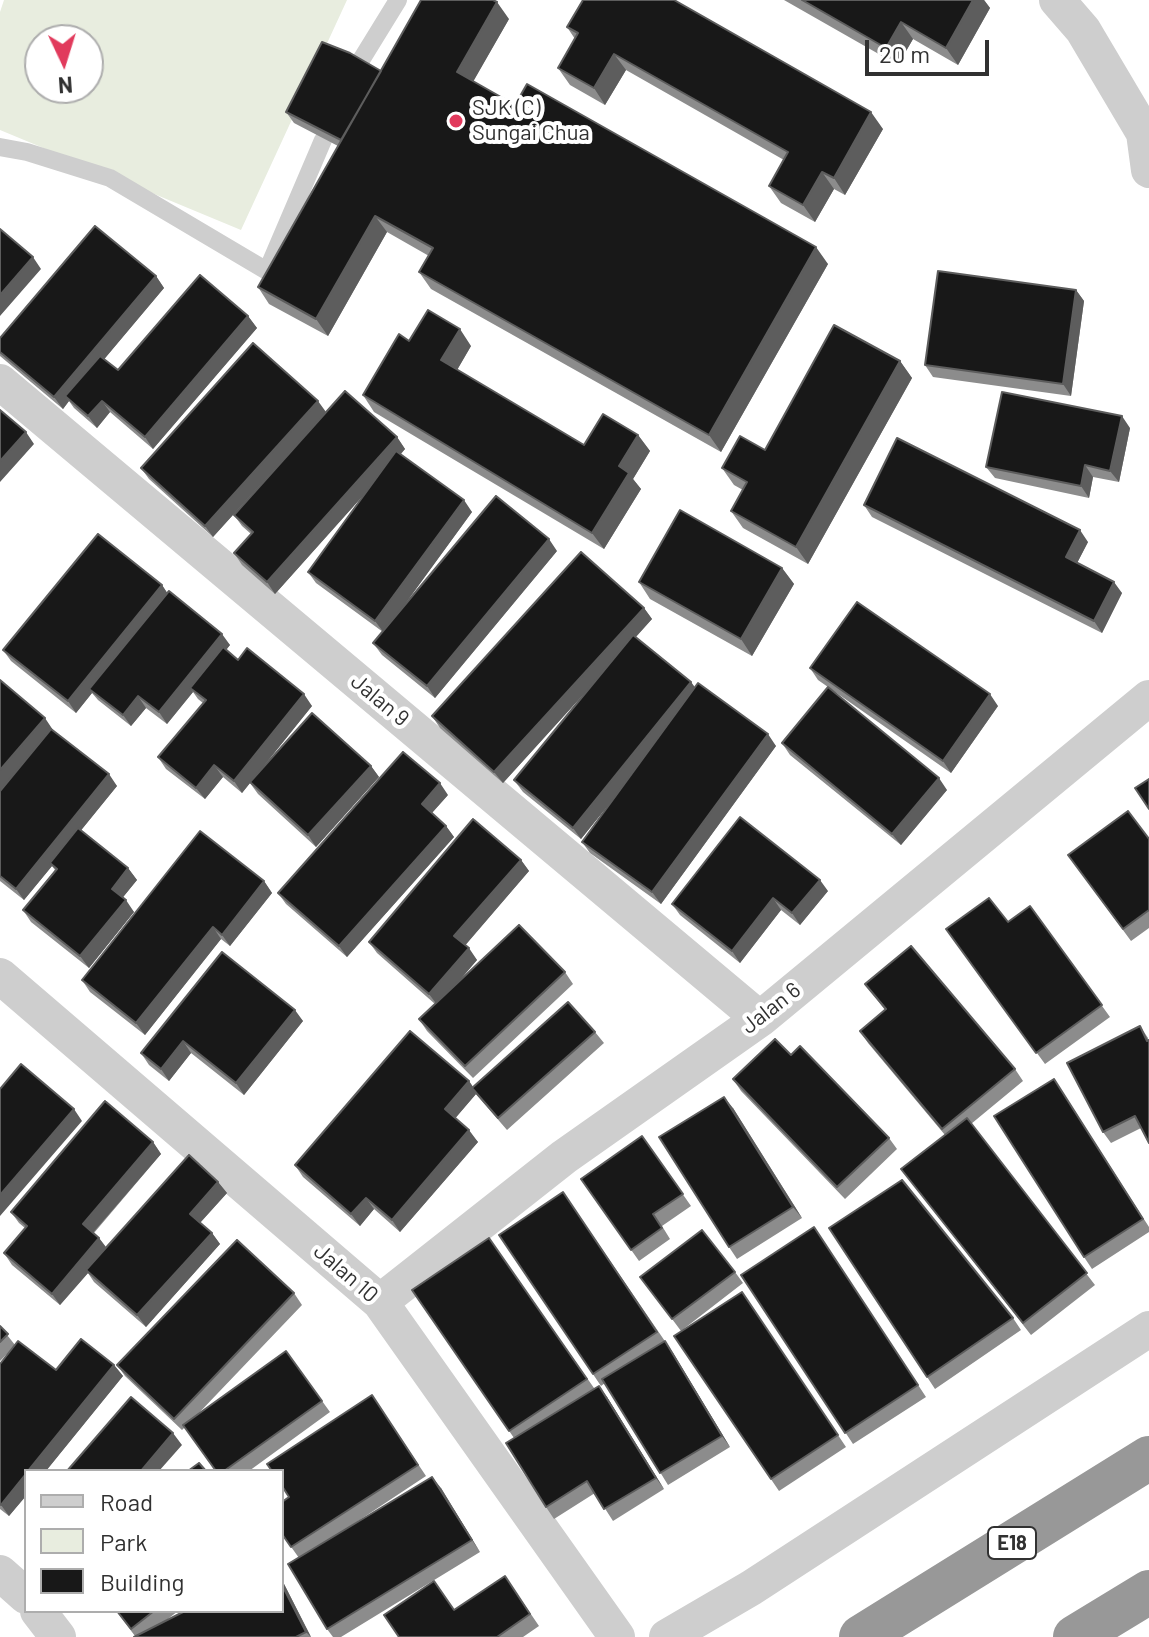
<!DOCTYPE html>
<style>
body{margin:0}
#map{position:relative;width:1149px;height:1637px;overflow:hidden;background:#fff;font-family:Barlow,sans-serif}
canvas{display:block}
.legend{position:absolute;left:24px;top:1469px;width:260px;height:144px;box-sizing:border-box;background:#fff;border:2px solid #adadad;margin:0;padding:10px 14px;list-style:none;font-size:24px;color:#313131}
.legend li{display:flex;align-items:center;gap:16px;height:40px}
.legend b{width:40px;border:2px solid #adadad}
.north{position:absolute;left:24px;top:24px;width:80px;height:80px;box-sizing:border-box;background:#fff;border:2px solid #adadad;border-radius:50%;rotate:176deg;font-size:22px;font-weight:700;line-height:32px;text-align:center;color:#313131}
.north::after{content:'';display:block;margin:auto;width:28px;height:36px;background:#e13a5c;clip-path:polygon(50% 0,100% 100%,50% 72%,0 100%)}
.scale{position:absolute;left:865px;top:40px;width:124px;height:36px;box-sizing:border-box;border:4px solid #313131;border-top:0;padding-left:10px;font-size:24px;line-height:28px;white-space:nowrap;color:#313131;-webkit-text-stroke:6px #fff;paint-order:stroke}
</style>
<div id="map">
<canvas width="1149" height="1637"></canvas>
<ul class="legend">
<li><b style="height:10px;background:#cecece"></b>Road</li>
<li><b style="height:22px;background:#e8eddf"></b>Park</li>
<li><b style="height:22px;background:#181818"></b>Building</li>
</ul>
<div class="north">N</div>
<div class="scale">20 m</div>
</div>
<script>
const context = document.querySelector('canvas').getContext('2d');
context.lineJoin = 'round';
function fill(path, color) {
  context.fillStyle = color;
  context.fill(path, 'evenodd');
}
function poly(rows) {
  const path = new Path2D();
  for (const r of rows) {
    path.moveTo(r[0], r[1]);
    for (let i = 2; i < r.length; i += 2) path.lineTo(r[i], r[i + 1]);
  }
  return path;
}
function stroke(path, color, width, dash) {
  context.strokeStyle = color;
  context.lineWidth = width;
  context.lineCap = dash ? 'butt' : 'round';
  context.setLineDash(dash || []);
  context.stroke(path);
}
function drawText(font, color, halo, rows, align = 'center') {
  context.font = font + ' Barlow,sans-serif';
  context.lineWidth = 8;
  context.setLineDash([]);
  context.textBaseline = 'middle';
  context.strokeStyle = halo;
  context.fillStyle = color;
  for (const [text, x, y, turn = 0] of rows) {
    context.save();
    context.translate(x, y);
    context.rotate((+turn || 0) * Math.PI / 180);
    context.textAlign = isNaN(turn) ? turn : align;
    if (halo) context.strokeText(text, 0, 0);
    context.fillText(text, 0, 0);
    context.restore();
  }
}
fill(poly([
 [4,0,347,0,241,230,0,130,0,12],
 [40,40,88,40,88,88,40,88]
]), '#e8eddf');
stroke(poly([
 [358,65,398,0],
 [0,147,27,152,110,178,267,271,323,140]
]), '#cecece', 18);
stroke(poly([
 [1057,0,1083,30,1144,133,1149,170],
 [0,382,760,1019],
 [0,976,380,1302,617,1637],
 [380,1302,564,1157,760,1019,1149,698],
 [0,1573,26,1596],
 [38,1611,58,1637],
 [667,1637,751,1588,1149,1329]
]), '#cecece', 36);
stroke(poly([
 [861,1637,1149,1458],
 [1075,1637,1149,1592]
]), '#989898', 44);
fill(poly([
 [784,0,984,0,990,8,958,65,913,39,898,65],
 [509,19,473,81,515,105,828,264,721,452,431,289,419,272,429,256,387,232,328,336,269,304,258,287,338,146,294,123,286,112,381,71],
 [567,27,883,129,845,195,834,189,815,222,781,203,769,186,784,160,626,70,605,105,570,85,558,68,575,39],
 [156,276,164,288,104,359,118,370,248,316,257,328,153,449,110,412,97,428,74,408,69,401,63,409,0,356,0,338],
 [1076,290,1084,301,1071,396,933,377,925,365],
 [409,341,471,346,457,370,584,445,638,435,650,451,633,479,641,489,604,549,374,412,363,395],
 [900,361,912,378,808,564,743,528,731,511,743,490,734,485,722,468,765,450],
 [326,412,397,437,405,449,401,454,472,512,394,619,557,551,435,698,382,655,373,643,383,632,316,583,308,572,364,494,275,594,242,565,234,553,251,534,242,526,234,515,302,439,213,537,149,479,141,468],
 [1130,428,1119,482,1093,477,1089,498,995,478,986,467],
 [864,505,1088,542,1077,563,1122,593,1102,633,872,517],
 [782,568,794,584,752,656,650,599,639,582],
 [162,585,167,593,230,645,226,650,238,660,312,706,263,767,371,766,379,777,316,847,258,794,250,783,242,793,223,777,205,799,166,769,158,757,203,703,198,699,193,692,167,724,146,708,131,726,98,700,92,693,76,713,11,661,3,650],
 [644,608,652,619,636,637,691,682,695,688,776,746,661,904,590,853,582,842,609,804,581,839,523,792,514,780,590,687,503,783,440,728,432,716],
 [810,668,998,706,951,773,818,680],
 [53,730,117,786,81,830,128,868,137,880,122,898,134,912,89,968,31,922,23,910,55,870,52,866,24,900,0,881,0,791],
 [782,743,947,790,901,845,790,755],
 [448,795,432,813,446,826,454,837,347,957,286,904,278,893],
 [1149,839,1149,928,1131,941,1068,855],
 [521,860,529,871,465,945,477,960,456,984,565,972,573,984,473,1078,427,1031,419,1019,435,1004,377,953,369,942],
 [264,881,272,893,230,946,221,939,145,1035,90,992,82,980],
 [828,891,800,925,781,910,740,963,680,915,672,904],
 [1030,906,1110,1017,1045,1064,946,929,1008,922],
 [222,952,303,1021,244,1095,191,1053,169,1081,149,1065,141,1053],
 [865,984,1015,1069,1023,1081,971,1124,1095,1285,1031,1335,901,1169,945,1135,868,1043,860,1031,885,1010],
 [1140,1026,1148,1038,1141,1128,1111,1143,1103,1132],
 [595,1032,604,1043,507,1130,476,1094,455,1118,478,1142,400,1232,374,1209,360,1226,303,1177,295,1165,469,1081,473,1087],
 [791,1055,889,1138,897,1149,845,1199,741,1091,733,1079],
 [1062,1091,1149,1227,1149,1232,1092,1269,1084,1257],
 [733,1108,802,1218,737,1259,729,1247],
 [642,1136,691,1206,662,1226,670,1239,639,1261,581,1179],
 [153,1142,161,1154,94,1233,99,1238,106,1247,218,1182,227,1193,200,1223,212,1233,220,1244,146,1327,94,1282,88,1273,60,1305,12,1265,4,1253,25,1228,19,1223,11,1212],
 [563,1192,673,1353,730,1447,668,1485,605,1383,601,1386,499,1235],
 [814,1227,926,1397,853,1444,741,1275],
 [829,1228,1013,1318,1021,1330,935,1389],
 [489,1238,594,1388,607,1397,664,1489,613,1521,595,1493,554,1519,546,1507,514,1438,412,1290],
 [735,1272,743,1283,681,1331,649,1288],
 [742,1292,846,1447,779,1491,674,1336],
 [294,1293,302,1305,196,1416,286,1351,330,1412,249,1471,216,1471,185,1427,182,1430,125,1376,117,1365],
 [0,1326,15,1345,56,1370,114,1365,123,1376,9,1516,0,1509,0,1364,8,1353,0,1361],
 [372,1395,426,1476,340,1533,441,1488,480,1552,341,1637,333,1637,327,1629,299,1558,282,1534,289,1497],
 [505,1576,539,1626,523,1637,399,1637,454,1610],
 [282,1580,311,1637,134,1637,135,1636,116,1611,178,1611,164,1622]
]), '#8c8c8c');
fill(poly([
 [973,0,984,0,990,8,958,65,946,48],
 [497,2,509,19,469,89,457,72],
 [901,22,913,39,898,65,886,48],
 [614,54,626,70,605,105,594,88],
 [871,112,883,129,845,195,834,178],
 [822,172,834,189,815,222,803,205],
 [375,216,387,232,328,336,316,319],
 [816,247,828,264,721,452,709,435],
 [33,257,41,269,0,316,0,295],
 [156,276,164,288,70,400,65,396,69,401,63,409,54,397],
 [1076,290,1084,301,1071,396,1063,384],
 [248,316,257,328,153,449,145,437],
 [460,329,471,346,453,377,441,360],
 [900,361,912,378,808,564,796,547],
 [102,401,110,412,97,428,88,416],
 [318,401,326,412,213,537,205,526],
 [1122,416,1130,428,1119,482,1110,471],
 [26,432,34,444,0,482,0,461],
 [638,435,650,451,633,479,641,489,604,549,592,533,619,466],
 [397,437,405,449,275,594,267,582],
 [1085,465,1093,477,1089,498,1081,486],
 [464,500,472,512,384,633,375,621],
 [1080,530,1088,542,1074,569,1066,557],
 [549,539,557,551,435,698,427,686],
 [782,568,794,584,752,656,741,639],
 [1114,582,1122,593,1102,633,1094,621],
 [162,585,170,597,89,689,92,693,76,713,68,701],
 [644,608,652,619,503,783,494,772],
 [222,634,230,645,194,690,190,688,193,692,167,724,159,712],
 [691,682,699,693,581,839,573,828],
 [304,694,312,706,242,793,234,781],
 [990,694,998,706,951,773,943,761],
 [138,696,146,708,131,726,123,715],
 [45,718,53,730,0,791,0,770],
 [768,734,776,746,661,904,652,892],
 [214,765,223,777,205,799,196,788],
 [371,766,379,777,316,847,308,835],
 [109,774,117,786,53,865,50,863,52,866,24,900,16,889],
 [939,778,947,790,901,845,892,834],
 [440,783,448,795,430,815,422,804],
 [446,826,454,837,347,957,339,946],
 [521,860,529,871,463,948,454,936],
 [128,868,137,880,120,901,112,889],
 [820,880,828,891,800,925,792,913],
 [264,881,272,893,230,946,222,935],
 [773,898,781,910,740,963,732,951],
 [126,900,134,912,89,968,80,956],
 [213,927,221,939,145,1035,136,1023],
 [469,948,477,960,438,1006,429,994],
 [295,1010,303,1021,244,1095,236,1083],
 [183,1041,191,1053,169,1081,161,1069],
 [469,1081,477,1093,472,1088,476,1094,453,1121,445,1109],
 [724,1097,733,1108,802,1218,793,1207],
 [74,1109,82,1121,0,1216,0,1195],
 [469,1130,478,1142,400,1232,392,1220],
 [153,1142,161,1154,91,1235,83,1224],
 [218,1182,227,1193,198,1225,190,1214],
 [366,1198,374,1209,360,1226,351,1214],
 [212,1233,220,1244,146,1327,137,1315],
 [99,1238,108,1250,86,1270,88,1273,60,1305,52,1294],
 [665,1341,673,1353,730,1447,722,1436],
 [114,1365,123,1376,46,1471,28,1471],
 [599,1386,607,1397,664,1489,656,1478],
 [173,1433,182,1445,159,1471,141,1471],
 [26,1474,26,1496,9,1516,1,1505],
 [432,1477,441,1488,480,1552,472,1540],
 [282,1580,311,1637,306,1632,282,1585]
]), '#5d5d5d');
const building = poly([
 [421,0,493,0,497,2,457,72,515,105,527,84,816,247,709,435,419,272,433,248,375,216,316,319,258,287,421,0],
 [583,0,674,0,871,112,834,178,822,172,803,205,769,186,788,152,614,54,594,88,558,68,578,33,567,27,583,0],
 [802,0,973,0,946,48,901,22,886,48,802,0],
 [322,42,350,53,381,71,341,140,286,112,322,42],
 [95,226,156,276,54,397,0,352,0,338,95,226],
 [0,229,33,257,0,295,0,229],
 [938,271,1076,290,1063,384,925,365,938,271],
 [200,275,248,316,145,437,102,401,88,416,65,396,100,356,118,370,200,275],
 [428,310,460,329,441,360,584,445,603,414,638,435,619,466,629,473,592,533,363,395,399,334,409,341,428,310],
 [834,325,900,361,796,547,731,511,747,482,722,468,740,436,765,450,834,325],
 [253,343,318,401,205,526,141,468,253,343],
 [345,391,397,437,267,582,234,553,253,532,234,515,345,391],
 [1002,392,1122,416,1110,471,1085,465,1081,486,986,467,1002,392],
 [0,410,26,432,0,461,0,410],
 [897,438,1080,530,1066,557,1114,582,1094,621,864,505,897,438],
 [396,451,464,500,375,621,308,572,396,451],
 [496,496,549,539,427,686,373,643,496,496],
 [680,510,782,568,741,639,639,582,680,510],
 [98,534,162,585,68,701,3,650,98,534],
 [581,552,644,608,494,772,432,716,581,552],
 [169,591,222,634,159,712,138,696,123,715,89,689,169,591],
 [857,602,990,694,943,761,810,668,857,602],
 [633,635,691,682,573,828,514,780,633,635],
 [223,647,238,660,247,648,304,694,234,781,214,765,196,788,158,757,206,700,190,688,223,647],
 [0,680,45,718,0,770,0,680],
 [698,683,768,734,652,892,582,842,698,683],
 [828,687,939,778,892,834,782,743,828,687],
 [312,713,371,766,308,835,250,782,312,713],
 [51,729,109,774,16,889,0,876,0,791,51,729],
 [403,752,440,783,422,804,446,826,339,946,278,893,403,752],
 [1149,779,1149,809,1135,788,1149,779],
 [1128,811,1149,839,1149,910,1123,929,1068,855,1128,811],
 [740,817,820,880,792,913,773,898,732,951,672,904,740,817],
 [473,819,521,860,454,936,469,948,429,994,369,942,473,819],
 [78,828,128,868,112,889,126,900,80,956,23,910,57,869,50,863,78,828],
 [200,831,264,881,222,935,213,927,136,1023,82,980,200,831],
 [989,898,1008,922,1030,906,1102,1005,1036,1053,946,929,989,898],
 [519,925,565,972,465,1066,419,1019,519,925],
 [911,946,1015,1069,942,1129,860,1031,886,1009,865,984,911,946],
 [222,952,295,1010,236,1083,183,1041,161,1069,141,1053,222,952],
 [568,1002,595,1032,498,1118,472,1088,568,1002],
 [1140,1026,1147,1041,1149,1040,1149,1143,1135,1116,1103,1132,1067,1063,1140,1026],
 [410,1031,469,1081,445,1109,469,1130,392,1220,366,1198,351,1214,295,1165,410,1031],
 [775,1039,791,1055,800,1046,889,1138,837,1187,733,1079,775,1039],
 [21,1064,74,1109,0,1195,0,1089,21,1064],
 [1054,1079,1143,1219,1084,1257,994,1116,1054,1079],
 [724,1097,793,1207,729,1247,659,1137,724,1097],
 [105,1101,153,1142,83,1224,99,1238,52,1294,4,1253,27,1226,11,1212,105,1101],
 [967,1118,1087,1273,1023,1323,901,1169,967,1118],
 [642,1136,683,1194,653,1214,662,1228,631,1250,581,1179,642,1136],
 [189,1155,218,1182,190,1214,212,1233,137,1315,86,1270,189,1155],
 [902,1180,1013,1318,927,1377,829,1228,902,1180],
 [563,1192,657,1332,593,1374,499,1235,563,1192],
 [814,1227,918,1385,845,1433,741,1275,814,1227],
 [702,1230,735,1272,672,1319,640,1277,702,1230],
 [489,1238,587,1379,509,1431,412,1290,489,1238],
 [237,1240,294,1293,174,1419,117,1365,237,1240],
 [742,1292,838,1435,771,1479,674,1336,742,1292],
 [0,1326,8,1334,0,1342,0,1326],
 [81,1339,114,1365,28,1471,26,1471,26,1474,1,1505,0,1504,0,1364,18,1341,56,1370,81,1339],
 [665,1341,722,1436,660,1473,602,1379,665,1341],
 [286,1351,322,1401,224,1471,216,1471,183,1425,286,1351],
 [599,1386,656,1478,604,1509,587,1481,546,1507,506,1443,599,1386],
 [372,1395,418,1465,291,1547,282,1534,282,1502,289,1497,282,1486,282,1471,272,1471,267,1464,372,1395],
 [131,1397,173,1433,141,1471,67,1471,131,1397],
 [199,1463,206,1471,188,1471,199,1463],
 [432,1477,472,1540,327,1629,288,1564,432,1477],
 [505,1576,530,1614,497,1637,399,1637,384,1615,434,1581,454,1610,505,1576],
 [282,1585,306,1632,296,1637,134,1637,185,1611,282,1611,282,1585],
 [117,1611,154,1611,131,1629,117,1611]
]);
fill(building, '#181818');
stroke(building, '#5d5d5d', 2);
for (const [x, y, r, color] of [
 [456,121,8,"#e13a5c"]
]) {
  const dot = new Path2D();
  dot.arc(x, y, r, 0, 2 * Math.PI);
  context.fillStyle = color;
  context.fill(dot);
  stroke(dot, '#fff', 3);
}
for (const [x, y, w] of [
 [1012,1543,48]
]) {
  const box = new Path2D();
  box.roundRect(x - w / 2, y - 16, w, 32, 6);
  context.fillStyle = '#fff';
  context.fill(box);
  stroke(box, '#313131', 2);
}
drawText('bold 20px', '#313131', null, [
 ["E18",1012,1543]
]);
drawText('22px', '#313131', '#fff', [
 ["SJK (C)",472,108],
 ["Sungai Chua",472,133]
], 'left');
drawText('22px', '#313131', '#fff', [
 ["Jalan 9",380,700,40],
 ["Jalan 6",771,1008,-38],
 ["Jalan 10",346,1273,41]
]);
</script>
